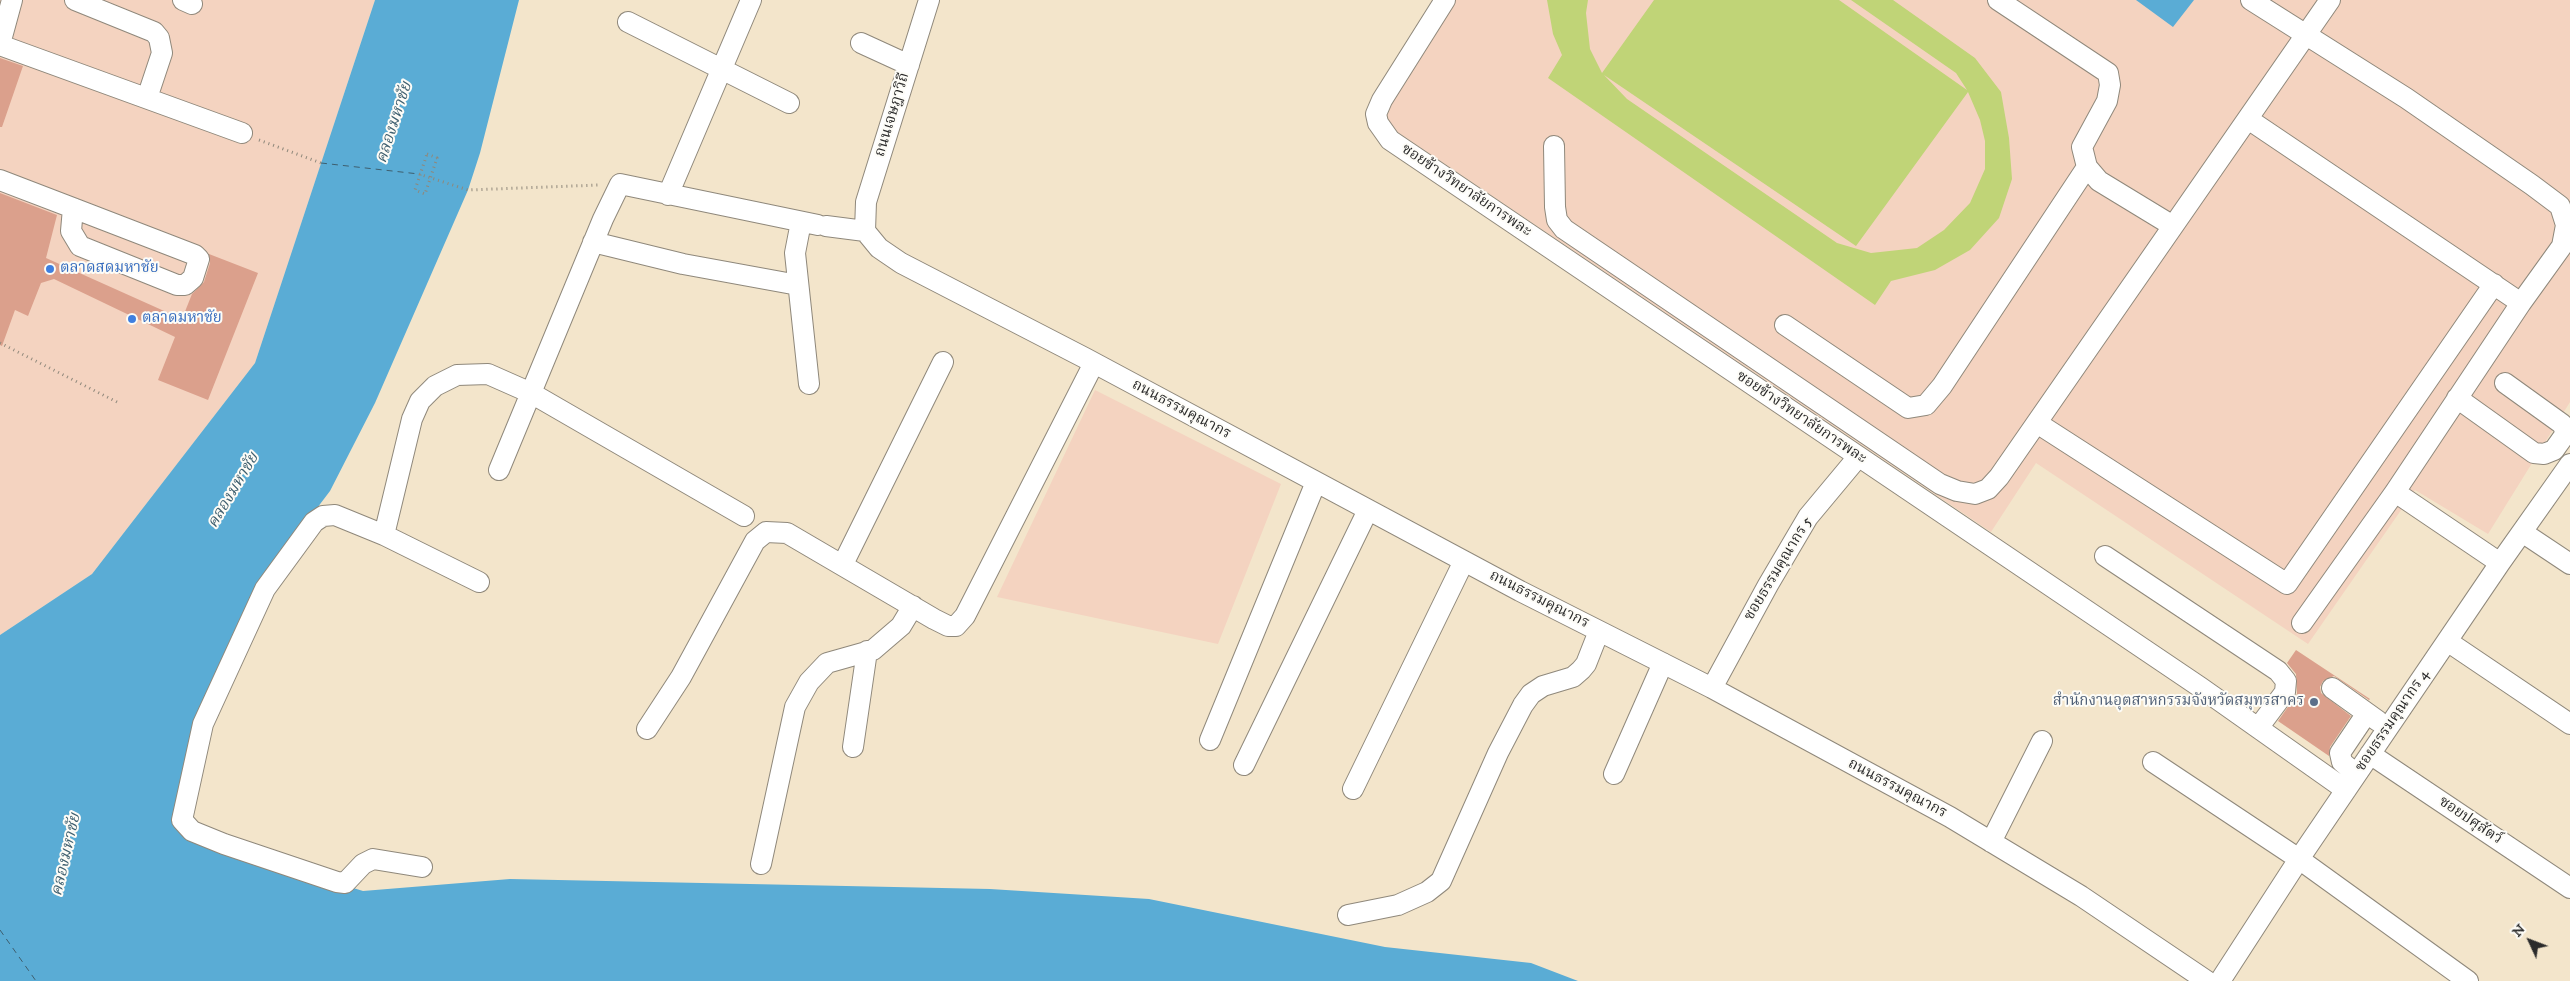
<!DOCTYPE html>
<meta charset="utf-8">
<style>
body{margin:0}
#map{position:relative;width:2570px;height:981px;overflow:hidden;background:#f3e5cb;font-family:"IM FELL DW Pica",serif}
canvas{display:block}
.north{position:absolute;left:2505px;top:916px;width:50px;height:50px;-webkit-text-stroke:4px #fdfcf7;paint-order:stroke;rotate:313deg;font-size:14px;font-weight:700;line-height:20px;text-align:center;color:#2b2b2b}
.north::after{content:'';display:block;margin:auto;width:18px;height:22px;background:#2b2b2b;clip-path:polygon(50% 0,100% 100%,50% 72%,0 100%)}
</style>
<div id="map">
<canvas width="2570" height="981"></canvas>
<div class="north">N</div>
</div>
<script>
const context = document.querySelector('canvas').getContext('2d');
context.lineJoin = 'round';
function fill(path, color) {
  context.fillStyle = color;
  context.fill(path, 'evenodd');
}
function poly(rows) {
  const path = new Path2D();
  for (const r of rows) {
    path.moveTo(r[0], r[1]);
    for (let i = 2; i < r.length; i += 2) path.lineTo(r[i], r[i + 1]);
  }
  return path;
}
function stroke(path, color, width, dash) {
  context.strokeStyle = color;
  context.lineWidth = width;
  context.lineCap = dash ? 'butt' : 'round';
  context.setLineDash(dash || []);
  context.stroke(path);
}
function drawText(font, color, halo, rows, align = 'center') {
  context.font = font + ' "IM FELL DW Pica","Noto Serif Thai",serif';
  context.lineWidth = 4;
  context.setLineDash([]);
  context.textBaseline = 'middle';
  context.strokeStyle = halo;
  context.fillStyle = color;
  for (const [text, x, y, turn = 0] of rows) {
    context.save();
    context.translate(x, y);
    context.rotate((+turn || 0) * Math.PI / 180);
    context.textAlign = isNaN(turn) ? turn : align;
    if (halo) context.strokeText(text, 0, 0);
    context.fillText(text, 0, 0);
    context.restore();
  }
}
fill(poly([
 [0,0,375,0,255,363,92,574,0,635],
 [1453,0,2570,0,2570,402,2488,534,2415,490,2308,644,2036,463,1991,532,1390,127,1385,115],
 [1095,390,1281,484,1218,644,997,597]
]), '#f4d3c0');
fill(poly([
 [1547,0,1588,0,1586,13,1590,49,1602,73,1654,0,1839,0,1967,90,1956,73,1851,0,1893,0,1975,58,2001,92,2009,138,2012,179,1999,218,1970,250,1935,270,1891,281,1875,305,1548,78,1562,55,1553,34],
 [1604,75,1856,246,1968,92,1980,120,1985,141,1985,169,1970,203,1944,230,1917,248,1871,253,1837,243,1627,99]
]), '#c0d477');
fill(poly([
 [375,0,519,0,480,153,468,190,375,403,330,491,264,578,176,828,246,855,363,891,510,879,990,889,1149,899,1385,947,1531,963,1578,981,0,981,0,635,92,574,255,363],
 [2136,0,2194,0,2173,27]
]), '#5aacd5');
stroke(poly([
 [321,163,419,174],
 [0,930,36,981]
]), '#3e5f6f', 1, [6, 5]);
fill(poly([
 [0,58,23,66,2,127,0,127],
 [0,193,57,215,46,258,182,319,192,294,204,282,210,263,209,254,258,273,208,400,158,380,175,337,54,279,41,283,28,316,15,310,2,346,0,345],
 [2296,650,2370,699,2369,700,2334,676,2323,681,2320,687,2321,693,2351,716,2330,747,2329,756,2278,721,2297,694,2296,674,2287,663]
]), '#dba08c');
const minor = poly([
 [75,0,154,32,159,38,162,53,147,98],
 [183,0,192,4],
 [1445,0,1382,100,1376,114,1378,123,1390,140,2200,687,2346,790],
 [1998,0,2108,73,2110,85,2107,101,2082,147,2087,167,2099,181,2173,226],
 [2251,0,2406,98,2532,185,2560,206,2566,225,2562,246,2521,303,2395,492,2302,623],
 [628,22,789,103],
 [861,43,909,65],
 [0,44,12,0],
 [0,45,242,133],
 [2248,119,2521,303],
 [1554,146,1555,207,1557,220,1564,229,1940,484,1957,491,1975,494,1988,489,1999,477,2330,0],
 [0,180,73,208,195,255,199,259,193,278,185,285,177,285,80,246,71,231,73,208],
 [668,195,751,0],
 [801,222,795,253,809,384],
 [826,226,865,231],
 [865,231,879,248,901,263,1085,358,1520,591,1712,688,1950,817,2081,896,2207,981],
 [865,231,866,202,929,0],
 [593,242,683,264,798,285],
 [1785,325,1908,408,1926,405,1942,386,2087,167],
 [2457,398,2534,453,2544,454,2554,450,2564,436,2565,430,2562,424,2505,383],
 [2037,423,2287,584,2494,284],
 [499,470,603,219,620,184,818,225],
 [2395,492,2500,563],
 [2522,532,2570,564],
 [384,535,335,515,323,516,314,522,265,589,203,724,182,820,192,831,224,844,337,882,345,883,363,864,373,859,422,867],
 [2105,556,2278,671,2286,681,2285,692,2258,728],
 [843,564,943,362],
 [479,582,384,535,412,419,420,401,435,386,457,375,488,374,531,393,744,516],
 [2447,641,2570,724],
 [1712,688,1768,585,1808,517,1858,457],
 [2332,688,2378,721],
 [647,729,681,677,755,541,766,532,787,533,934,619,948,626,956,626,965,616,1094,363],
 [1210,740,1316,482],
 [853,747,867,651],
 [2370,754,2570,888],
 [2153,762,2299,859,2468,981],
 [1244,765,1368,510],
 [1614,774,1663,663],
 [2356,774,2342,762,2340,753,2367,713],
 [1353,789,1464,561],
 [1991,842,2042,741],
 [761,864,795,707,809,682,827,663,873,650,901,626,913,606],
 [1348,915,1398,905,1427,892,1441,881,1498,753,1523,705,1531,694,1543,686,1573,677,1581,670,1586,664,1599,631],
 [2220,981,2299,859,2500,563,2570,464]
]);
stroke(minor, '#8f887b', 22);
stroke(poly([
 [259,140,321,163],
 [427,154,437,158,425,194,415,190,427,154],
 [419,174,468,190,599,185],
 [0,343,119,403]
]), '#8f887b', 3, [1, 4]);
stroke(minor, '#fff', 20);
for (const [x, y, r, color] of [
 [50,269,5,"#3f7fe0"],
 [132,319,5,"#3f7fe0"],
 [2314,702,5,"#5c6f8a"]
]) {
  const dot = new Path2D();
  dot.arc(x, y, r, 0, 2 * Math.PI);
  context.fillStyle = color;
  context.fill(dot);
  stroke(dot, '#fdfcf7', 2);
}
drawText('15px', '#2b2b2b', '#fdfcf7', [
 ["ถนนเจษฎาวิถี",893,115,-73],
 ["ซอยข้างวิทยาลัยการพละ",1466,191,34],
 ["ถนนธรรมคุณากร",1181,410,28],
 ["ซอยข้างวิทยาลัยการพละ",1801,418,34],
 ["ซอยธรรมคุณากร 5",1779,569,-59],
 ["ถนนธรรมคุณากร",1539,600,27],
 ["ซอยธรรมคุณากร 4",2393,721,-56],
 ["ถนนธรรมคุณากร",1897,789,28],
 ["ซอยปศุสัตว์",2470,821,34]
]);
drawText('15px', '#366cbe', '#fdfcf7', [
 ["ตลาดสดมหาชัย",60,269],
 ["ตลาดมหาชัย",142,319]
], 'left');
drawText('15px', '#4e5e75', '#fdfcf7', [
 ["สำนักงานอุตสาหกรรมจังหวัดสมุทรสาคร",2304,702]
], 'right');
drawText('italic 16px', '#3e5f6f', '#fdfcf7', [
 ["คลองมหาชัย",395,123,-72],
 ["คลองมหาชัย",234,491,-59],
 ["คลองมหาชัย",67,855,-77]
]);
</script>
